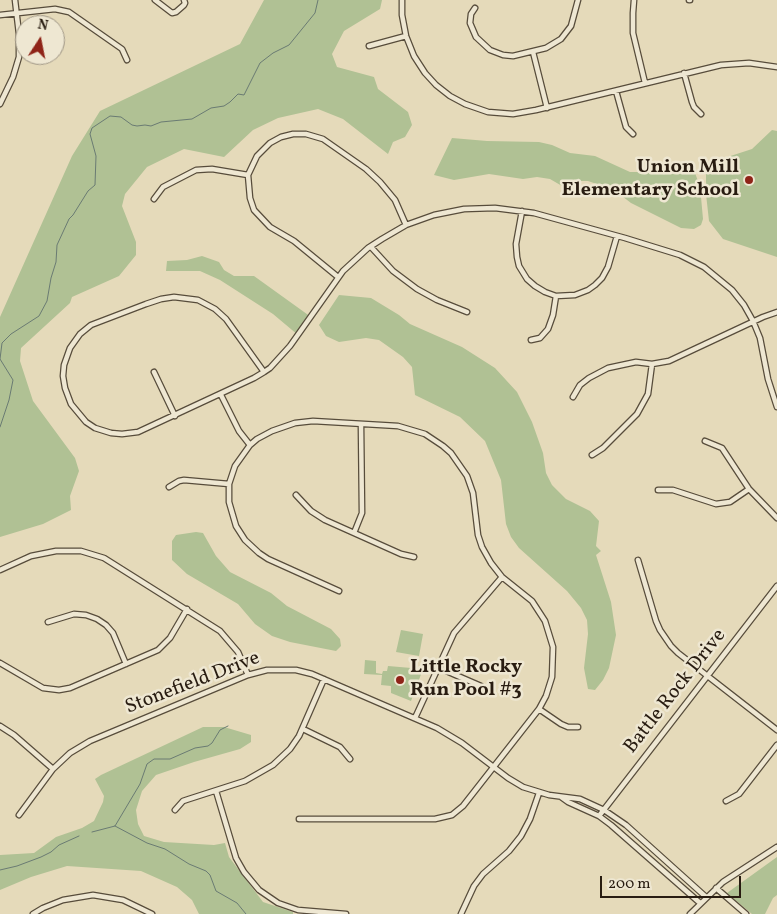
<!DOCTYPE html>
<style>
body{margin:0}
#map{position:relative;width:777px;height:914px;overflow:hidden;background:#e5daba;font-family:Vollkorn,serif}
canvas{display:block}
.north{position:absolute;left:15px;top:15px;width:50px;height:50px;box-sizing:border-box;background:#eee7d2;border:1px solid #9f9685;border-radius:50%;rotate:11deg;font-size:14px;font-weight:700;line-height:20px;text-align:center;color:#281c11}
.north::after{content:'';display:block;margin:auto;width:18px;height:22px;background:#8f2418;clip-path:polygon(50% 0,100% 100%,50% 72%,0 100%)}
.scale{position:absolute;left:600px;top:876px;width:141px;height:22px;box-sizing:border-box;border:2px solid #281c11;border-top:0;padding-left:6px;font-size:15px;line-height:18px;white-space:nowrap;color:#281c11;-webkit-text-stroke:4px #eee7d2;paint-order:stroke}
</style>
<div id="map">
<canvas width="777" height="914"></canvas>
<div class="north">N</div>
<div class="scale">200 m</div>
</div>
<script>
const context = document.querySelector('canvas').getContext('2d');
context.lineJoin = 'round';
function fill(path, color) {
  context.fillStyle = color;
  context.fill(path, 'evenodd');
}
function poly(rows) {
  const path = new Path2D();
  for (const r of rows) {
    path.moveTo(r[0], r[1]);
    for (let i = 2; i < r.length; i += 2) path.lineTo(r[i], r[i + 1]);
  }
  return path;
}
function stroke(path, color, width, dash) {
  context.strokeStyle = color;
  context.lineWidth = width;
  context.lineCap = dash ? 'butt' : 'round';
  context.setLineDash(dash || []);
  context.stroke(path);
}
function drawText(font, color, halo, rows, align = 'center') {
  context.font = font + ' Vollkorn,serif';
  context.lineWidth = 5;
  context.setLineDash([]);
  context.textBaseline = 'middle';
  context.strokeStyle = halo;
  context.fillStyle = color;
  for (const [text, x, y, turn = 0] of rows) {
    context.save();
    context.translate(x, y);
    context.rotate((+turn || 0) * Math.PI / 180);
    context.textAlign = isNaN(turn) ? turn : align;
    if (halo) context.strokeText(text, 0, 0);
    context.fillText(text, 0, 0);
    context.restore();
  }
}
fill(poly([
 [264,0,382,0,380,9,344,31,332,54,337,67,374,77,378,89,408,112,412,125,405,137,393,142,388,154,343,119,318,109,278,118,253,130,224,157,184,149,147,167,125,194,122,206,136,242,136,255,119,276,72,297,70,303,21,348,20,361,33,401,75,458,79,471,70,496,71,510,43,524,0,537,0,317,72,156,100,111,240,44],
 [772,130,777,131,777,257,723,239,709,221,706,194,706,164,752,149],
 [452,138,487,141,539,142,552,145,570,153,595,156,630,172,649,172,668,165,688,164,693,168,700,186,703,219,701,225,694,229,681,228,631,203,614,190,588,181,574,181,569,185,562,186,550,179,537,177,523,179,489,174,454,180,434,175],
 [202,256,219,262,224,270,234,276,254,276,311,317,298,335,273,314,220,280,200,271,166,271,167,261,187,260],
 [339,295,371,298,399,315,410,324,462,347,495,368,517,392,532,422,543,453,546,473,552,485,566,499,590,511,599,521,596,546,601,551,596,555,611,602,616,635,609,668,603,680,595,690,588,689,584,668,588,634,587,620,581,608,567,591,519,548,511,537,506,524,501,480,485,441,460,417,415,395,412,367,403,357,379,340,366,338,339,342,326,336,319,325],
 [196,532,203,533,216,556,230,572,271,593,287,606,331,629,340,639,341,646,336,651,290,642,272,636,255,624,238,604,187,574,172,560,172,541,176,535],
 [401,630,423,634,419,656,396,652],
 [365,660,376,661,376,673,382,674,383,671,387,671,388,666,423,669,411,701,391,693,391,686,381,685,382,675,364,674],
 [203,727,224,727,251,735,251,742,240,749,194,762,156,775,142,791,136,810,138,824,144,836,164,842,214,845,225,843,229,857,263,902,293,912,293,914,199,914,192,900,177,887,141,871,67,866,31,877,0,890,0,855,34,853,56,837,82,828,94,821,103,802,104,796,95,779,101,775],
 [777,857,777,895,773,898,765,914,752,914,727,893]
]), '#b0c194');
stroke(poly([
 [0,427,9,400,13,380,0,359,2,343,11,334,39,316,47,301,51,278,56,262,57,245,69,219,73,215,88,191,95,185,96,156,90,134,92,128,110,116,121,117,132,125,137,126,145,125,151,126,161,122,192,119,211,108,224,106,230,102,238,94,244,95,260,63,273,53,289,45,315,13,318,0],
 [115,826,147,843,165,849,189,864,206,871,210,875,216,891,237,903,246,914],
 [92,832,115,826,140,784,147,764,154,759,170,759,195,748,208,746,212,743,220,730,228,726],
 [0,870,17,866,41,857,51,852,59,845,79,836]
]), '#6a7b73', 1);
const minor = poly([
 [155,0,172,13,176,12,184,5,185,3,184,0],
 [402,0,402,15,406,36,414,56,425,73,436,85,450,96,465,104,488,112,513,114,536,110,721,65,749,63,777,67],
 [634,0,633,13,633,33,645,83],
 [689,0,690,0],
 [475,8,471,14,470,23,476,37,490,50,503,55,513,56,546,48,561,39,571,26,578,0],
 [0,15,55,9,69,12,122,49,127,60],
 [369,46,406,36],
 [533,52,547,108],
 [684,73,692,102,694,107,701,114],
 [616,91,626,127,633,134],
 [0,104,13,77,19,57,19,34,15,0],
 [154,199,163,187,196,170,212,169,248,175],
 [522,211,516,244,517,257,519,266,527,279,535,286,545,292,556,296,575,295,588,290,595,285,602,278,608,267,617,236],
 [371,247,393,271,417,289,437,300,467,312],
 [338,277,294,241,270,227,254,210,250,198,248,175,257,156,270,143,281,137,293,134,306,134,323,139,366,169,380,182,395,200,406,225],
 [531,340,540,338,548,329,553,315,556,296],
 [154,372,175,416],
 [264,372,226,319,215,309,198,300,174,297,161,299,146,304,91,325,80,334,70,348,64,365,63,376,65,388,71,404,86,422,95,428,111,433,122,434,138,432,254,378,264,372,270,368,290,346,343,271,368,248,382,239,406,225,434,215,464,209,495,208,534,213,625,238,680,255,704,267,732,290,744,305,753,321,760,338,768,379,777,407],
 [221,395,239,431,250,445],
 [573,397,580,385,589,378,608,368,636,362,652,364,669,361,763,317,777,312],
 [705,441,722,448,749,489,777,518],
 [592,455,603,448,637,414,648,394,652,364],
 [169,487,179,481,184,480,229,484],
 [658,490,673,490,716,504,730,502,749,489],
 [296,495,311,511,325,520,401,554,414,557],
 [354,533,362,513,361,424],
 [638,560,656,621,660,630,671,646,678,653,777,730],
 [0,570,31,556,56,551,81,551,104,558,220,631,238,652,248,675],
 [48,622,74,614,86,615,97,619,106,625,113,633,126,664],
 [0,663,43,688,59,690,70,688,158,650,170,638,187,609],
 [437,667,481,686],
 [539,709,561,724,568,727,578,727],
 [415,718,454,633,502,577],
 [0,726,14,735,53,769],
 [303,729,340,747,350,759],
 [216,791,236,858,244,872,259,890,278,903,298,910,346,914],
 [561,797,568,802,599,816,611,825,700,903],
 [726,801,739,794,777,745],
 [175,810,183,801,189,799,245,781,273,765,290,749,299,736,324,679],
 [19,815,53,769,70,753,90,741,248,675,267,670,296,670,312,674,437,728,462,743,508,778,523,787,549,795,580,799,604,810,626,825,706,897],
 [599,816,777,586],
 [299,819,435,819,452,815,463,806,539,709,546,696,552,677,553,647,545,621,532,601,502,577,491,563,482,547,478,535,473,493,467,476,451,453,443,446,425,434,398,426,313,421,295,423,272,431,257,439,250,445,235,466,229,484,229,502,236,526,245,540,259,553,268,559,339,591],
 [716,888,746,914],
 [33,914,43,908,63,900,93,895,123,900,152,914],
 [461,914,474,886,483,874,509,851,521,836,530,819,539,793],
 [690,914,723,882,777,847]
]);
stroke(minor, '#574c3b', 7);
stroke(minor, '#eee7d2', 4.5);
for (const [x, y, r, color] of [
 [749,180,5,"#8f2418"],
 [400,680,5,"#8f2418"]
]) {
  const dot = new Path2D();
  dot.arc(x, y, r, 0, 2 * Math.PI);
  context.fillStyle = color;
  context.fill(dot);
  stroke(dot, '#eee7d2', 2);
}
drawText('bold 20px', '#281c11', '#eee7d2', [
 ["Union Mill",739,168],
 ["Elementary School",739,191],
 ["Little Rocky",410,668,"left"],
 ["Run Pool #3",410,691,"left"]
], 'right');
drawText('20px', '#281c11', '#eee7d2', [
 ["Stonefield Drive",193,684,-21],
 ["Battle Rock Drive",676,692,-52]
]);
</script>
